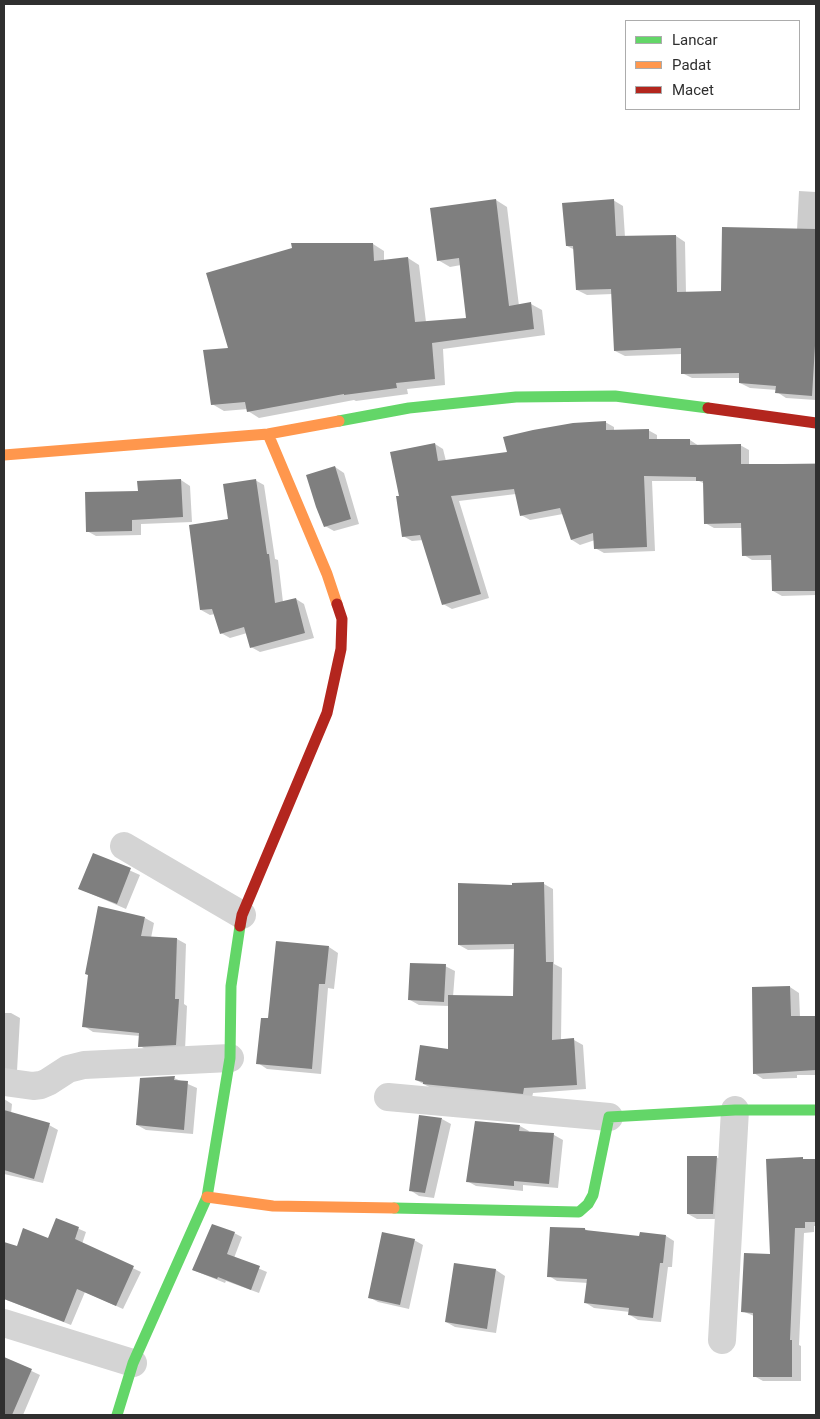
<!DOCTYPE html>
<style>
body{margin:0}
#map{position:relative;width:820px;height:1419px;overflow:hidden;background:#fff;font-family:Roboto,sans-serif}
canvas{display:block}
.frame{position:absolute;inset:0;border:5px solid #2f2f2f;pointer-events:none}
.legend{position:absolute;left:625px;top:20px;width:175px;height:90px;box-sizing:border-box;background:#fff;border:1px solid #acacac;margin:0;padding:6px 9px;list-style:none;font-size:15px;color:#2f2f2f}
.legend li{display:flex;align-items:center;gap:10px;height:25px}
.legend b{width:25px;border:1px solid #acacac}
</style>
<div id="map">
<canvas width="820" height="1419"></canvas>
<div class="frame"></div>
<ul class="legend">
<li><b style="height:6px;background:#63d668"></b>Lancar</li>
<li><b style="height:6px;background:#ff974d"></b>Padat</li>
<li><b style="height:6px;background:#b3261e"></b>Macet</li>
</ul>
</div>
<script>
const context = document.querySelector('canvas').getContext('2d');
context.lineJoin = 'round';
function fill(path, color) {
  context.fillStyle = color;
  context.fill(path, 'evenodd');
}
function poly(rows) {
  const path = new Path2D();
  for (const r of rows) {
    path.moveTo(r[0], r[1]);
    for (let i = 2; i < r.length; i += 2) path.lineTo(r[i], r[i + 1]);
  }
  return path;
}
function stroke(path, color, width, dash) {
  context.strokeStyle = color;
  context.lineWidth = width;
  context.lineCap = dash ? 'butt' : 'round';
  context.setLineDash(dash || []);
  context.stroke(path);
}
fill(poly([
 [799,191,816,192,816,400,786,398,777,392,777,390,750,388,740,383,740,378,692,378,682,373,682,354,625,356,615,351,613,294,587,295,577,290,575,250,567,246,613,200,623,206,625,237,676,236,685,242,686,293,722,292,797,230],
 [496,200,507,207,519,306,531,304,542,310,545,335,443,349,445,385,407,389,408,394,356,401,354,400,259,418,248,411,248,409,224,411,212,404,230,349,293,249,293,245,373,244,384,251,384,261,408,258,419,265,426,322,468,319,461,265,450,267,438,260,432,209],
 [605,422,614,427,614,431,648,430,657,435,657,441,690,440,699,446,740,445,749,450,749,465,816,463,816,595,782,596,773,591,772,560,752,560,744,555,743,528,714,528,705,523,705,484,699,481,652,481,655,551,604,553,595,548,595,540,580,545,572,540,563,514,530,520,521,515,516,494,459,501,489,598,452,609,443,604,423,540,412,541,403,536,400,497,435,444,443,449,446,461,508,454],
 [335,467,344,473,359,524,334,531,325,526],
 [181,480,190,486,192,522,141,524,141,535,96,536,87,531,139,492],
 [255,480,264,485,275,559,278,560,283,602,296,599,304,604,314,638,260,652,251,647,247,633,230,638,221,633,215,614,210,615,201,610,229,520],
 [93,854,140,875,126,909,80,889],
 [544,884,553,889,554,964,562,968,561,1040,574,1040,583,1045,586,1089,533,1093,532,1098,433,1089,416,1080,449,1050,449,1006,419,1005,410,1000,445,966,455,971,453,997,514,997,516,949,468,950,459,945,513,886],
 [145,918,154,923,151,938,177,939,186,944,184,1004,187,1006,185,1050,149,1051,140,1046,140,1036,93,1032,84,1026],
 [329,947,338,953,334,989,328,988,321,1074,267,1069,258,1063,269,1020],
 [790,987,799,993,800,1017,816,1017,816,1075,797,1075,797,1078,763,1079,754,1073],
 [4,1013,11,1013,20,1018,17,1071,4,1075],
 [174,1078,197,1088,193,1134,146,1130,137,1125],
 [4,1099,12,1104,11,1114,49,1125,58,1130,43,1183,4,1174],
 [442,1119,451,1124,434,1198,419,1196,410,1190],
 [520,1126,529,1131,528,1133,554,1135,563,1140,558,1188,523,1185,523,1191,476,1186,467,1181],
 [716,1157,726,1162,722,1219,697,1219,688,1214],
 [803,1159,806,1160,816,1160,816,1226,814,1226,814,1232,804,1233,799,1345,801,1346,801,1381,763,1381,754,1376,754,1316,742,1311,771,1256],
 [56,1219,86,1232,82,1244,141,1272,123,1309,85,1292,71,1325,4,1299,4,1243,17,1248,49,1239],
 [585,1229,588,1231,640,1237,666,1236,674,1241,672,1267,668,1267,661,1322,638,1320,630,1315,630,1312,594,1308,586,1303,588,1283,557,1281,549,1276],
 [234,1233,242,1237,234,1258,267,1272,259,1293,226,1281,225,1283,193,1270],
 [414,1240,423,1245,409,1309,378,1302,369,1297],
 [455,1264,496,1270,505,1276,496,1333,455,1327,446,1322],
 [4,1358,40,1375,23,1415,4,1415]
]), '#0003');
fill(poly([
 [496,199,509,306,531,302,534,329,432,343,435,379,396,383,397,388,344,395,344,394,247,412,245,402,211,405,203,350,228,348,206,273,292,248,291,243,373,243,374,261,408,257,415,322,466,318,459,258,437,261,430,208],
 [614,199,616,236,676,235,677,292,721,291,722,227,816,229,816,329,812,396,775,393,776,386,739,383,739,373,681,374,681,348,614,351,611,289,576,290,573,246,566,246,562,203],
 [606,421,606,430,649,429,649,439,690,439,690,445,741,444,741,464,816,464,816,591,772,591,771,555,742,556,741,523,704,524,703,481,696,481,696,477,644,476,647,547,594,549,593,533,571,540,560,508,520,516,514,489,451,496,481,594,442,605,420,535,402,537,396,496,399,496,390,452,435,443,438,461,507,452,503,437,533,430,573,423],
 [335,466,351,519,324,527,316,507,306,475],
 [181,479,183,517,132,520,132,531,86,532,85,492,138,491,137,481],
 [256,479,267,554,269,554,275,603,296,598,305,633,250,648,244,627,220,634,212,609,200,610,189,525,228,519,223,484],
 [93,853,131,868,117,904,78,889],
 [544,882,546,962,553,962,552,1040,574,1038,577,1085,524,1088,523,1094,423,1084,423,1082,415,1080,420,1045,448,1049,448,995,513,996,514,944,458,945,458,883,512,885,512,883],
 [98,906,145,917,141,936,177,938,175,999,179,999,176,1045,138,1047,139,1033,82,1027,88,975,85,974],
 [276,941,329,946,325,984,319,984,312,1069,256,1064,261,1018,268,1018],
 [410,963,446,964,444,1002,408,1000],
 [790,986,791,1016,816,1016,816,1070,753,1074,752,987],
 [175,1076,174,1080,188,1081,184,1130,136,1125,140,1078],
 [4,1110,50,1123,34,1179,4,1170],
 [419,1115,442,1118,425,1193,409,1191],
 [475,1121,520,1125,519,1131,554,1133,549,1184,514,1181,514,1186,466,1182],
 [687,1156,717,1156,713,1214,687,1214],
 [803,1157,803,1159,816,1159,816,1222,805,1222,805,1228,795,1228,790,1340,792,1340,792,1377,753,1377,753,1313,741,1312,744,1253,770,1254,766,1159],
 [56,1218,79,1227,75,1239,134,1266,116,1306,77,1289,64,1322,4,1299,4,1242,17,1246,23,1228,48,1238],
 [212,1224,235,1232,227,1254,260,1266,251,1290,218,1277,217,1279,192,1270],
 [550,1227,585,1228,585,1230,639,1236,640,1232,666,1235,663,1263,660,1263,653,1318,628,1315,629,1308,584,1303,587,1279,547,1277],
 [382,1232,415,1239,400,1305,368,1298],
 [454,1263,496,1269,487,1329,445,1322],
 [4,1357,32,1369,12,1415,4,1415]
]), '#7f7f7f');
stroke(poly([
 [124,846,242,915],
 [4,1082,33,1086,41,1085,48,1082,68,1069,84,1065,230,1058],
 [388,1097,609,1117],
 [4,1323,133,1363],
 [722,1340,735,1110]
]), '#d4d4d4', 28);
stroke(poly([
 [339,421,409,408,516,397,615,396,708,408],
 [394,1208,579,1212,588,1204,593,1195,609,1117,735,1110,816,1110],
 [117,1415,133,1363,207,1197,230,1058,231,986,240,926]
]), '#63d668', 11);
stroke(poly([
 [268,434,327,574,337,604],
 [4,455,268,434,339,421],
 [207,1197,273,1206,394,1208]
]), '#ff974d', 11);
stroke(poly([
 [708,408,816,423],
 [240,926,242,915,327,713,341,649,342,619,337,604]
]), '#b3261e', 11);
</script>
